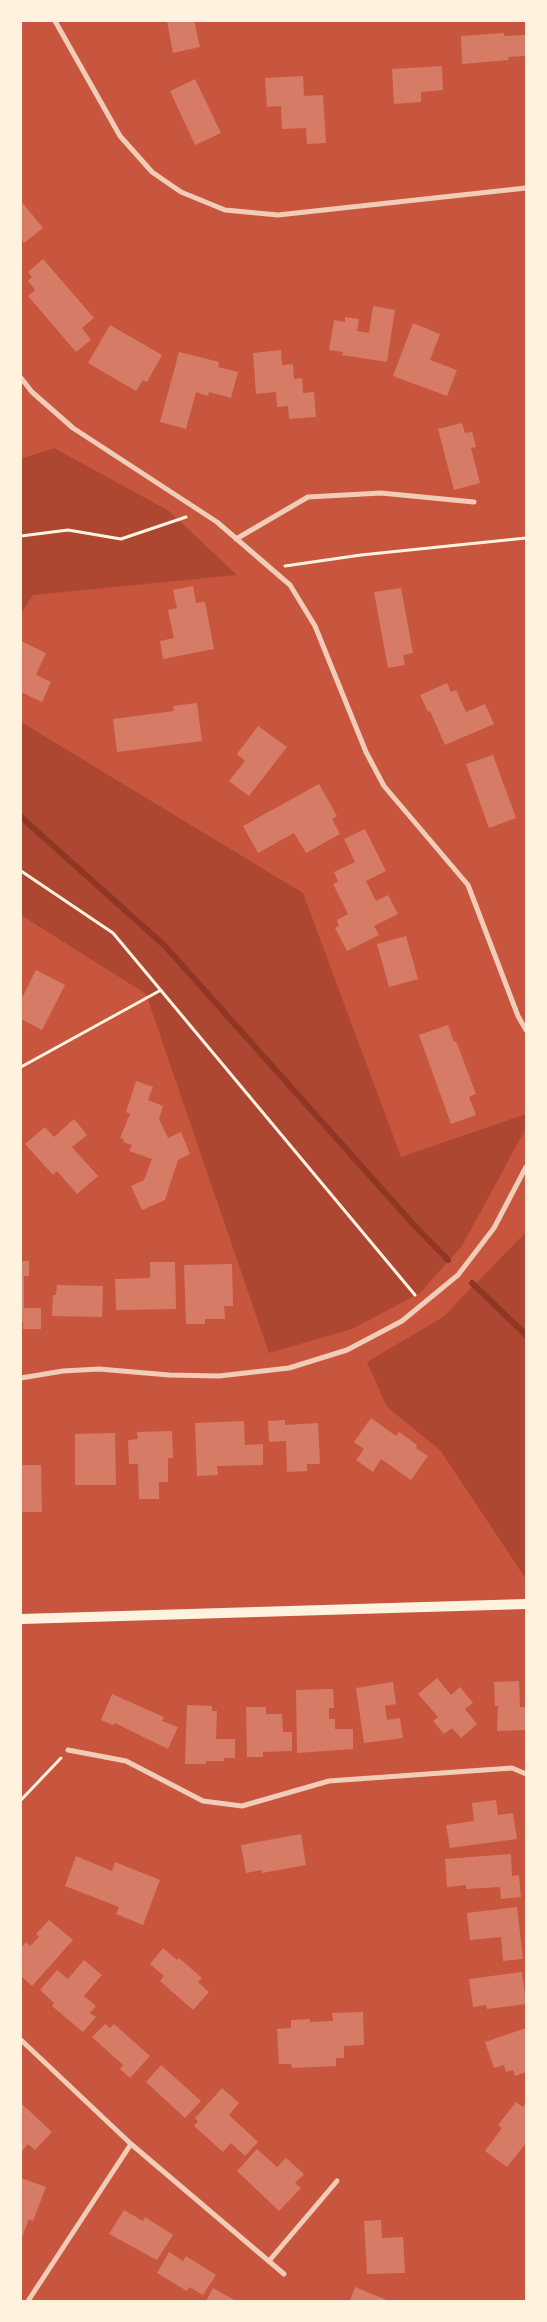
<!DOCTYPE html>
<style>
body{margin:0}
#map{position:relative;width:547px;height:2322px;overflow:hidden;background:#c8553d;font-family:"Playfair Display",serif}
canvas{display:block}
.frame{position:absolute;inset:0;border:22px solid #fff3e0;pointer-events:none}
</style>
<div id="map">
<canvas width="547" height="2322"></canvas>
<div class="frame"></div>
</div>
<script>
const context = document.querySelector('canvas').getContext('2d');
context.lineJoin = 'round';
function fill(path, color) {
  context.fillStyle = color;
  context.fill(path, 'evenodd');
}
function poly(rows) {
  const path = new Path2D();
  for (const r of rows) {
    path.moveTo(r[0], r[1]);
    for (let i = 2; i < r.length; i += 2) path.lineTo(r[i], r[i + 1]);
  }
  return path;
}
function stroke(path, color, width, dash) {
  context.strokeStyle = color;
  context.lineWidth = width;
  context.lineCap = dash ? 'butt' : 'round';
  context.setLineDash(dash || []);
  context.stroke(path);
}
fill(poly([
 [54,448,169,511,237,575,33,595,21,614,21,459],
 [21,722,303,893,401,1157,526,1114,526,1128,462,1246,420,1293,352,1329,269,1353,146,994,21,915],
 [526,1232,526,1579,440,1450,387,1407,367,1362,443,1317]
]), '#ae4732');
stroke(poly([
 [21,817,165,946,413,1224,448,1260],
 [472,1283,526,1335]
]), '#8f3625', 6);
fill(poly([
 [167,21,194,21,200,47,173,53],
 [504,33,504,36,525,35,526,56,508,57,509,60,462,64,461,36],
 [442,66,443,90,421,92,421,102,394,104,392,69],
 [303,76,304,96,323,95,326,143,307,144,306,128,282,129,281,106,267,107,265,78],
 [195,79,221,133,195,145,170,91],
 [21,201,43,228,24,243,21,239],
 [43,259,94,318,82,328,91,340,76,352,28,296,35,290,28,281,32,277,28,272],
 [373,306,395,310,387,362,342,355,343,352,329,350,334,320,345,322,345,317,359,319,357,331,369,333],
 [413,323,440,334,430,360,457,370,447,396,393,376],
 [110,325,162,355,147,382,143,380,136,391,88,363],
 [281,350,282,365,293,364,294,379,302,378,303,393,314,392,316,417,289,419,288,406,277,407,276,392,256,394,253,353],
 [179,352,219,362,218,367,238,372,231,398,209,392,208,396,196,392,186,429,160,422],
 [462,423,465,433,472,432,476,447,471,448,480,483,454,490,438,429],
 [193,586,196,603,205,602,214,649,163,659,160,641,174,638,168,610,177,608,173,590],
 [401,588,413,653,403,655,405,665,388,668,374,592],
 [21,641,46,653,36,675,51,682,42,702,21,692],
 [447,683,451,692,456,690,466,712,485,704,494,724,445,745,430,711,428,712,420,695],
 [197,703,202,741,117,752,113,719,174,711,173,706],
 [258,726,287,747,249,796,229,781,245,761,237,754],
 [493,755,516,818,489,828,466,764],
 [319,784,337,816,332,819,340,834,306,853,294,833,258,853,243,826],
 [365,829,386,871,366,881,376,901,388,895,398,914,374,926,379,935,347,951,335,928,339,926,337,920,348,914,333,884,338,882,334,872,355,862,344,839],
 [406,936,418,979,389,987,377,944],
 [36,970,65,985,42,1030,21,1019,21,995,23,996],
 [448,1025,454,1042,456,1041,476,1094,469,1097,476,1115,451,1124,419,1035],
 [136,1081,153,1087,148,1100,163,1106,159,1119,168,1138,181,1132,190,1154,178,1160,165,1200,142,1210,131,1186,144,1180,152,1159,129,1151,132,1145,123,1142,124,1139,120,1138,130,1114,126,1112],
 [74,1119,87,1135,72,1147,98,1176,77,1194,57,1171,53,1175,25,1144,45,1127,54,1137],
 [21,1261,29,1261,29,1276,24,1276,24,1308,41,1308,41,1329,23,1329,23,1322,21,1322],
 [150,1262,175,1262,176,1309,116,1310,115,1279,150,1278],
 [232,1264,233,1306,224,1306,225,1319,205,1319,205,1324,186,1324,184,1265],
 [57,1285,103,1286,102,1317,52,1316,53,1295,56,1295],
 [371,1418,396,1436,399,1432,417,1445,416,1448,428,1456,411,1480,381,1459,373,1472,356,1460,364,1449,354,1442],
 [285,1420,285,1425,318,1423,320,1464,307,1464,307,1471,287,1472,286,1441,269,1442,268,1421],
 [244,1421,245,1445,263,1444,263,1465,217,1466,218,1475,197,1476,195,1423],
 [172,1431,173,1458,168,1458,168,1482,159,1482,159,1499,139,1499,138,1464,129,1464,128,1440,138,1439,137,1432],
 [115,1433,116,1485,75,1485,75,1434],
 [21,1465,41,1465,42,1512,21,1512],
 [437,1678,451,1695,460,1687,473,1703,465,1709,477,1724,461,1738,452,1728,444,1734,433,1721,438,1717,418,1694],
 [519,1681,520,1707,526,1707,526,1730,497,1731,498,1706,495,1706,494,1682],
 [393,1682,396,1704,385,1706,387,1720,400,1718,403,1738,364,1743,356,1688],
 [333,1689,334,1708,329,1708,329,1719,335,1719,335,1729,353,1729,353,1749,297,1753,296,1690],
 [112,1694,164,1717,162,1721,178,1727,168,1749,115,1723,113,1725,101,1720],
 [187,1705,212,1706,212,1711,217,1711,216,1739,235,1739,235,1758,224,1758,224,1761,206,1761,206,1764,185,1764],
 [246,1707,266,1707,266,1714,282,1714,283,1732,292,1732,292,1751,263,1752,263,1757,247,1757],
 [496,1800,498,1815,513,1813,517,1839,450,1848,446,1825,474,1821,472,1803],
 [301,1834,306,1865,262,1873,262,1870,246,1873,241,1845],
 [511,1854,512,1876,519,1875,521,1897,501,1899,500,1887,466,1889,466,1885,447,1887,445,1859],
 [76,1856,112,1871,115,1862,160,1880,143,1925,116,1914,119,1907,65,1886],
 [517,1907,523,1959,503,1961,501,1937,470,1940,467,1913],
 [49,1920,73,1940,32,1986,21,1976,21,1948,26,1942,30,1946,39,1937,36,1934],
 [163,1948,177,1960,179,1958,202,1978,198,1982,209,1992,193,2010,160,1981,164,1976,150,1964],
 [84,1960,102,1975,84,1996,96,2006,90,2013,96,2017,83,2032,52,2006,54,2003,40,1990,57,1970,68,1979],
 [522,1972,526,2004,487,2009,486,2005,473,2007,469,1979],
 [363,2012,364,2045,344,2046,344,2058,336,2058,336,2066,292,2068,291,2064,279,2064,277,2029,291,2028,291,2020,310,2019,310,2022,333,2021,332,2013],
 [105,2024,110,2028,114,2024,150,2056,130,2078,120,2069,123,2065,92,2037],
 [526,2028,526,2072,515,2076,513,2070,506,2072,504,2065,494,2068,485,2042],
 [161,2065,201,2101,185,2118,146,2082],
 [222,2088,239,2103,229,2115,258,2142,245,2156,231,2143,223,2152,194,2126,198,2121,195,2118],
 [516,2102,523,2107,526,2103,526,2143,507,2167,485,2151,502,2128,498,2125],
 [21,2103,52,2132,35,2150,28,2144,21,2152],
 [257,2149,277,2167,286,2158,304,2174,295,2183,301,2188,279,2211,237,2171],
 [21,2178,46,2187,33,2221,29,2219,21,2240],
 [124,2210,143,2221,145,2217,173,2235,157,2260,109,2234],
 [381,2220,382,2238,403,2237,405,2273,367,2274,364,2221],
 [169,2252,183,2261,186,2256,216,2275,203,2295,189,2287,187,2291,157,2273],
 [355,2287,389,2301,350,2301],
 [213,2288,236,2301,206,2301]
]), '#d67c66');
stroke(poly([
 [21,536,68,530,121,539,186,517],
 [285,566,361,555,526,538],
 [21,871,113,933,415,1295],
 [21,1067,161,990],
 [21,1800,61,1758]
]), '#fff3e0', 3);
stroke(poly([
 [55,21,120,136,152,172,181,192,225,210,278,215,526,188],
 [21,378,32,392,73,428,217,522,290,585,315,626,366,752,384,786,468,885,518,1016,526,1030],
 [236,539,308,497,381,493,474,502],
 [21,1378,63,1371,99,1369,169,1375,219,1376,289,1368,347,1350,402,1321,458,1275,494,1228,526,1167],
 [68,1750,126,1761,203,1801,242,1806,329,1781,512,1768,526,1774],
 [21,2040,131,2144,284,2274],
 [269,2261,337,2181],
 [28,2301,131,2144]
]), '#f1ccb7', 5);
stroke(poly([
 [21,1619,526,1604]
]), '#fff3e0', 10);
</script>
